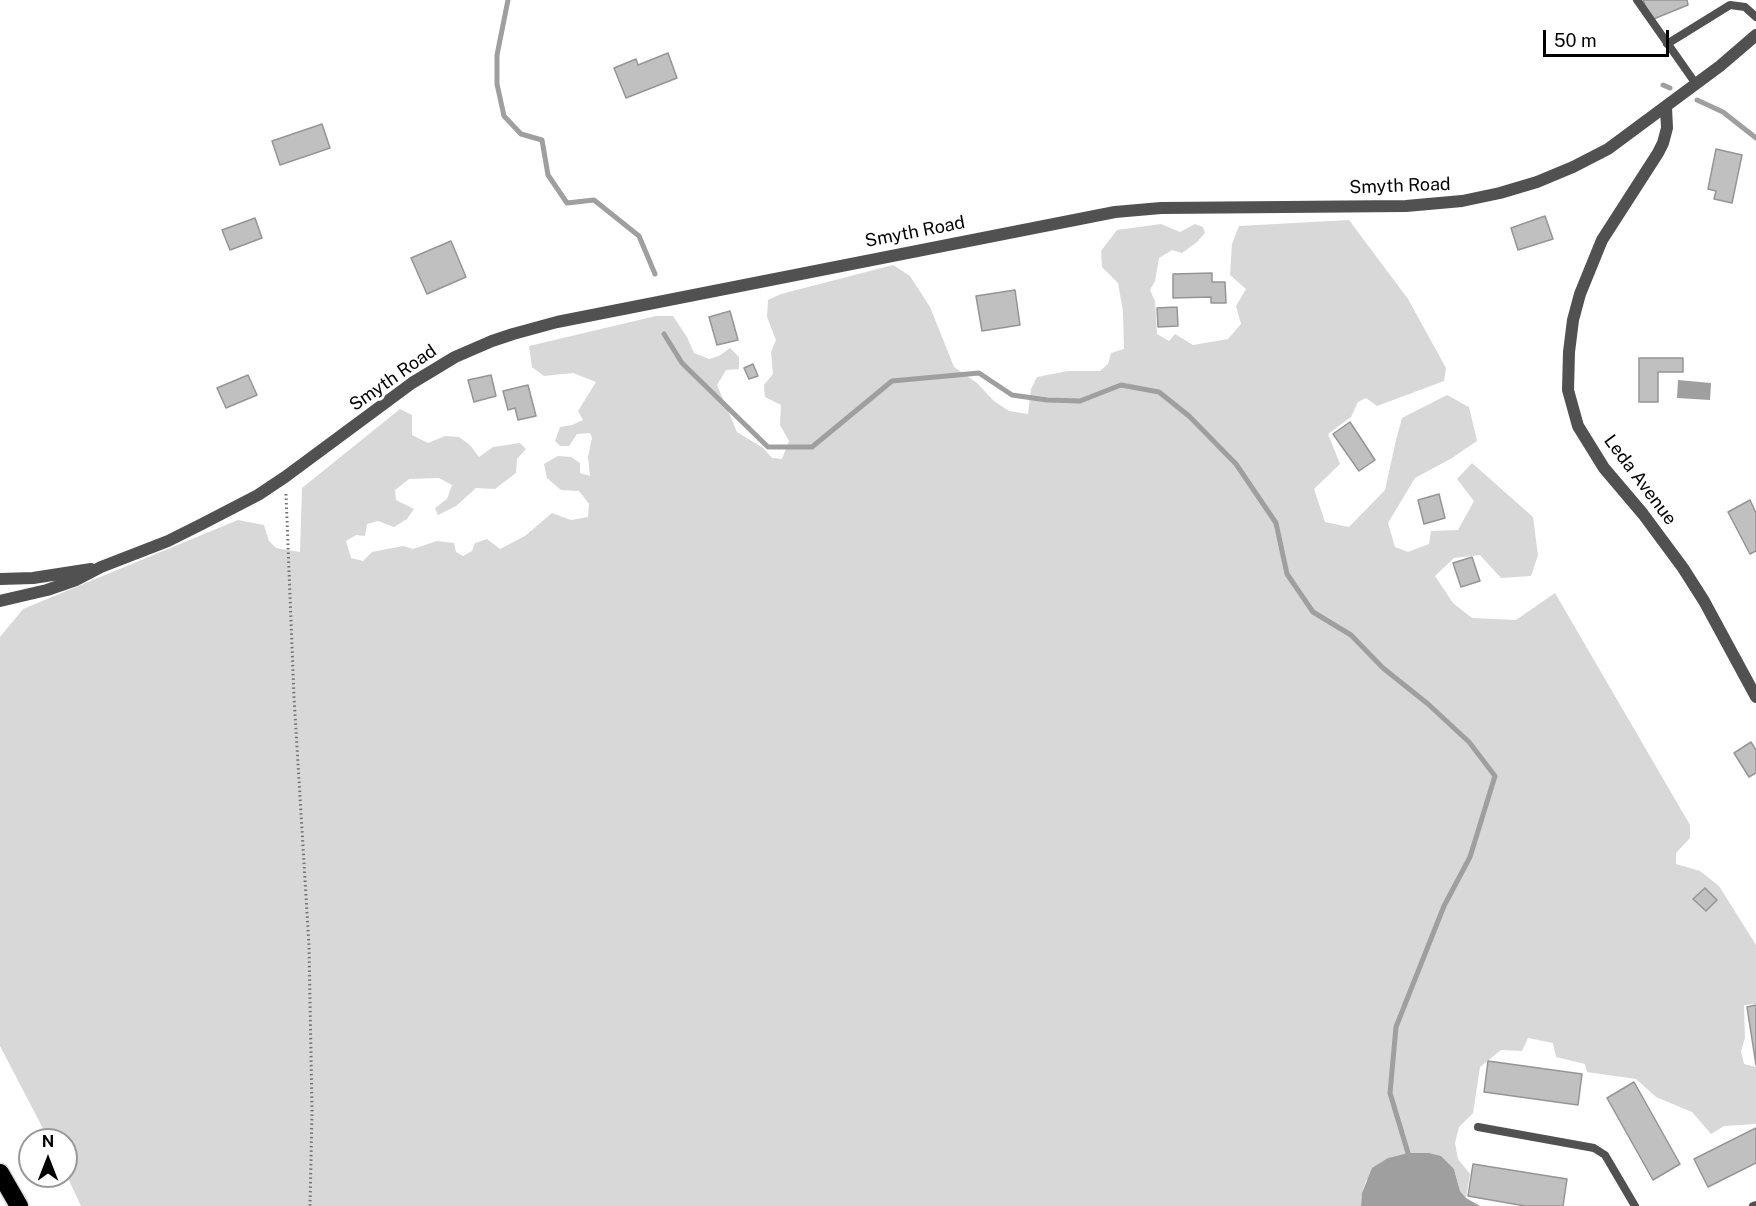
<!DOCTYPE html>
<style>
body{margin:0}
#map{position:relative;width:1756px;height:1206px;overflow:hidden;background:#fff;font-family:"Public Sans",sans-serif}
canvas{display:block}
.north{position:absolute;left:18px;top:1128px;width:60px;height:60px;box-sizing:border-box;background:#fff;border:2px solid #999;border-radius:50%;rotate:0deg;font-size:16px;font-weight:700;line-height:24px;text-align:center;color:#000}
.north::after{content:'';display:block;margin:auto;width:21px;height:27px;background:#000;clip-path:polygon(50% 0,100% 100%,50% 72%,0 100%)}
.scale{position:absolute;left:1543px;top:30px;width:126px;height:27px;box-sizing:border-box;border:3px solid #000;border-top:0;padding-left:8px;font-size:18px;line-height:21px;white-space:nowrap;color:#000;-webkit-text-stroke:4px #fff;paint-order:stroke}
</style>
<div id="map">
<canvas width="1756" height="1206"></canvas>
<div class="north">N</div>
<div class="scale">50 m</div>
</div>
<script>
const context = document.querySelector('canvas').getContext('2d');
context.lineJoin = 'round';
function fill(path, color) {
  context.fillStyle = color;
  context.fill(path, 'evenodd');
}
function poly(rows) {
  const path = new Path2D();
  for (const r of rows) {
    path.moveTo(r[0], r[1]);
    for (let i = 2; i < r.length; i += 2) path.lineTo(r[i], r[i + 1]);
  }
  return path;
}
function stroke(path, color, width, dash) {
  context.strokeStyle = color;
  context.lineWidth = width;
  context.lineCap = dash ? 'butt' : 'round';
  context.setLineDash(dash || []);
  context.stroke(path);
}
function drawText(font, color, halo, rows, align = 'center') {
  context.font = font + ' "Public Sans",sans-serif';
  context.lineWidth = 6;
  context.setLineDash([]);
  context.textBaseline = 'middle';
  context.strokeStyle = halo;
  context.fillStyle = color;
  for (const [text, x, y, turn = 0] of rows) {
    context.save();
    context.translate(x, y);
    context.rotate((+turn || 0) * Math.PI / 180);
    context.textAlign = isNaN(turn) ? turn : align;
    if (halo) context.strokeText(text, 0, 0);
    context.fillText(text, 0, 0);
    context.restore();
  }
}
fill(poly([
 [1349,220,1408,299,1446,368,1444,381,1377,406,1366,398,1358,402,1351,417,1328,434,1340,464,1314,489,1325,522,1349,527,1385,490,1396,440,1402,418,1447,395,1469,407,1477,441,1452,458,1415,478,1388,523,1395,547,1408,552,1429,544,1431,531,1458,530,1474,501,1457,479,1472,463,1533,517,1538,555,1531,576,1501,578,1480,555,1454,558,1435,576,1453,603,1472,618,1516,620,1555,593,1690,825,1690,838,1676,853,1676,864,1700,871,1719,886,1756,945,1756,1004,1744,1005,1745,1038,1741,1051,1744,1064,1756,1067,1756,1124,1724,1126,1711,1134,1692,1112,1656,1097,1636,1079,1587,1072,1585,1064,1556,1057,1553,1043,1528,1038,1522,1051,1501,1050,1480,1067,1473,1113,1459,1127,1455,1143,1458,1159,1470,1174,1466,1198,1460,1191,1454,1169,1429,1153,1408,1153,1388,1158,1366,1181,1362,1193,1361,1206,81,1206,66,1174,66,1140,49,1140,0,1046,0,637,23,609,238,520,264,525,269,541,276,548,300,552,302,488,400,409,412,415,412,435,428,443,445,436,459,437,470,445,479,457,493,447,520,443,526,449,517,459,516,473,495,489,476,488,456,506,438,515,435,508,447,499,452,485,439,478,409,479,395,490,396,500,414,509,407,519,394,527,378,521,367,524,365,536,356,535,346,541,351,558,363,561,372,552,403,546,413,549,437,541,454,543,456,552,463,556,472,551,475,543,487,539,500,549,525,536,552,513,571,520,588,517,589,504,579,491,561,490,547,478,544,464,558,456,571,457,580,463,580,473,590,476,588,457,592,438,590,433,577,434,569,446,560,446,555,441,560,427,572,425,583,420,578,411,596,382,573,373,544,376,532,367,529,346,656,316,673,316,687,337,694,353,709,359,719,356,730,348,739,357,739,369,726,370,717,385,737,432,763,448,772,458,782,459,789,441,780,425,781,405,765,397,764,385,773,374,771,352,776,340,767,317,768,300,781,294,893,265,910,276,930,307,954,367,977,383,994,401,1009,411,1028,414,1031,389,1037,377,1068,371,1100,371,1108,364,1111,353,1124,349,1123,311,1118,283,1102,267,1101,251,1117,230,1161,224,1180,232,1195,224,1203,227,1205,233,1197,242,1182,253,1172,250,1159,258,1155,281,1150,290,1155,301,1157,334,1169,341,1175,334,1193,345,1228,339,1241,324,1236,306,1246,289,1230,275,1232,244,1239,226]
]), '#d8d8d8');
fill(poly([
 [1678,380,1711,383,1710,400,1677,398],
 [1408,1153,1429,1153,1441,1156,1454,1169,1460,1191,1466,1198,1480,1206,1361,1206,1362,1193,1372,1168,1388,1158]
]), '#9f9f9f');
stroke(poly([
 [508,0,497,55,497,84,504,116,521,134,542,140,548,175,567,203,594,200,639,236,655,274],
 [1663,85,1670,88],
 [1697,100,1723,112,1756,138],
 [664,334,682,363,768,447,812,447,892,381,979,373,1012,395,1047,400,1080,401,1121,385,1159,392,1189,416,1236,464,1276,523,1287,574,1313,612,1351,635,1383,668,1428,704,1469,742,1495,776,1470,857,1444,906,1396,1027,1390,1093,1408,1153]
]), '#9f9f9f', 5);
const building = poly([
 [1643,0,1687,0,1688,5,1651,20,1643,0],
 [668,53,677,78,626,98,614,68,636,59,638,65,668,53],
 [322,124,330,148,280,165,272,141,322,124],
 [1716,149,1742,155,1732,203,1714,199,1716,191,1708,189,1716,149],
 [1545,216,1553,239,1518,250,1511,228,1545,216],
 [255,218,262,238,230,250,222,230,255,218],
 [451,241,466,277,427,294,411,258,451,241],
 [1212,273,1212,282,1225,282,1226,303,1211,303,1211,297,1173,298,1173,274,1212,273],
 [1015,290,1020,325,982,331,976,296,1015,290],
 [1177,307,1178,326,1158,327,1157,308,1177,307],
 [730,311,738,340,717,345,709,317,730,311],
 [1639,358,1683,358,1683,372,1658,372,1658,402,1639,402,1639,358],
 [753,364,758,376,749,379,744,368,753,364],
 [248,375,257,395,226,408,217,388,248,375],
 [491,375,496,396,474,402,468,380,491,375],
 [528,385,536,416,518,420,515,408,508,410,503,391,528,385],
 [1350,422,1375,460,1359,471,1333,434,1350,422],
 [1439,494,1445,518,1424,524,1418,500,1439,494],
 [1750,500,1756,513,1756,551,1750,554,1728,512,1750,500],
 [1472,557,1480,581,1461,587,1453,563,1472,557],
 [1751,742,1756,750,1756,773,1749,777,1734,753,1751,742],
 [1705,888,1717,900,1706,911,1693,899,1705,888],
 [1756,1005,1756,1065,1747,1007,1756,1005],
 [1488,1061,1582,1074,1578,1105,1484,1092,1488,1061],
 [1634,1082,1680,1164,1653,1180,1607,1098,1634,1082],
 [1756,1128,1756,1163,1708,1187,1694,1159,1756,1128],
 [1473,1164,1567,1179,1563,1206,1525,1206,1468,1196,1473,1164]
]);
fill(building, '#c0c0c0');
stroke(building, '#959595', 1.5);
const highway = poly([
 [0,1173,19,1206]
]);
stroke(highway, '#dbdbdb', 21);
stroke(poly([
 [286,494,294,697,309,946,312,1110,310,1206]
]), '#737373', 3, [1.5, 3]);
stroke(poly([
 [1637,0,1696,84],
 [1667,44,1730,5,1745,7,1756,17],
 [1478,1127,1594,1148,1605,1155,1635,1206],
 [1753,1206,1756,1205]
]), '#515151', 8);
stroke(poly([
 [1666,107,1667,128,1663,143,1658,153,1602,240,1580,294,1573,320,1569,352,1568,390,1578,426,1604,468,1643,514,1683,568,1704,601,1756,697],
 [0,579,33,578,91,569],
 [0,601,47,590,76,580,101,567,168,541,202,524,258,495,285,477,412,383,455,357,492,341,513,334,557,322,1115,212,1161,208,1406,206,1462,201,1500,193,1537,182,1573,167,1608,149,1720,66,1756,35]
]), '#515151', 12);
stroke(highway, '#000', 18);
drawText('18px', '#000', '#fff', [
 ["Smyth Road",1400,186,-2],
 ["Smyth Road",915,232,-11],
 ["Smyth Road",393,378,-35],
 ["Leda Avenue",1640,480,53]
]);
</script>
